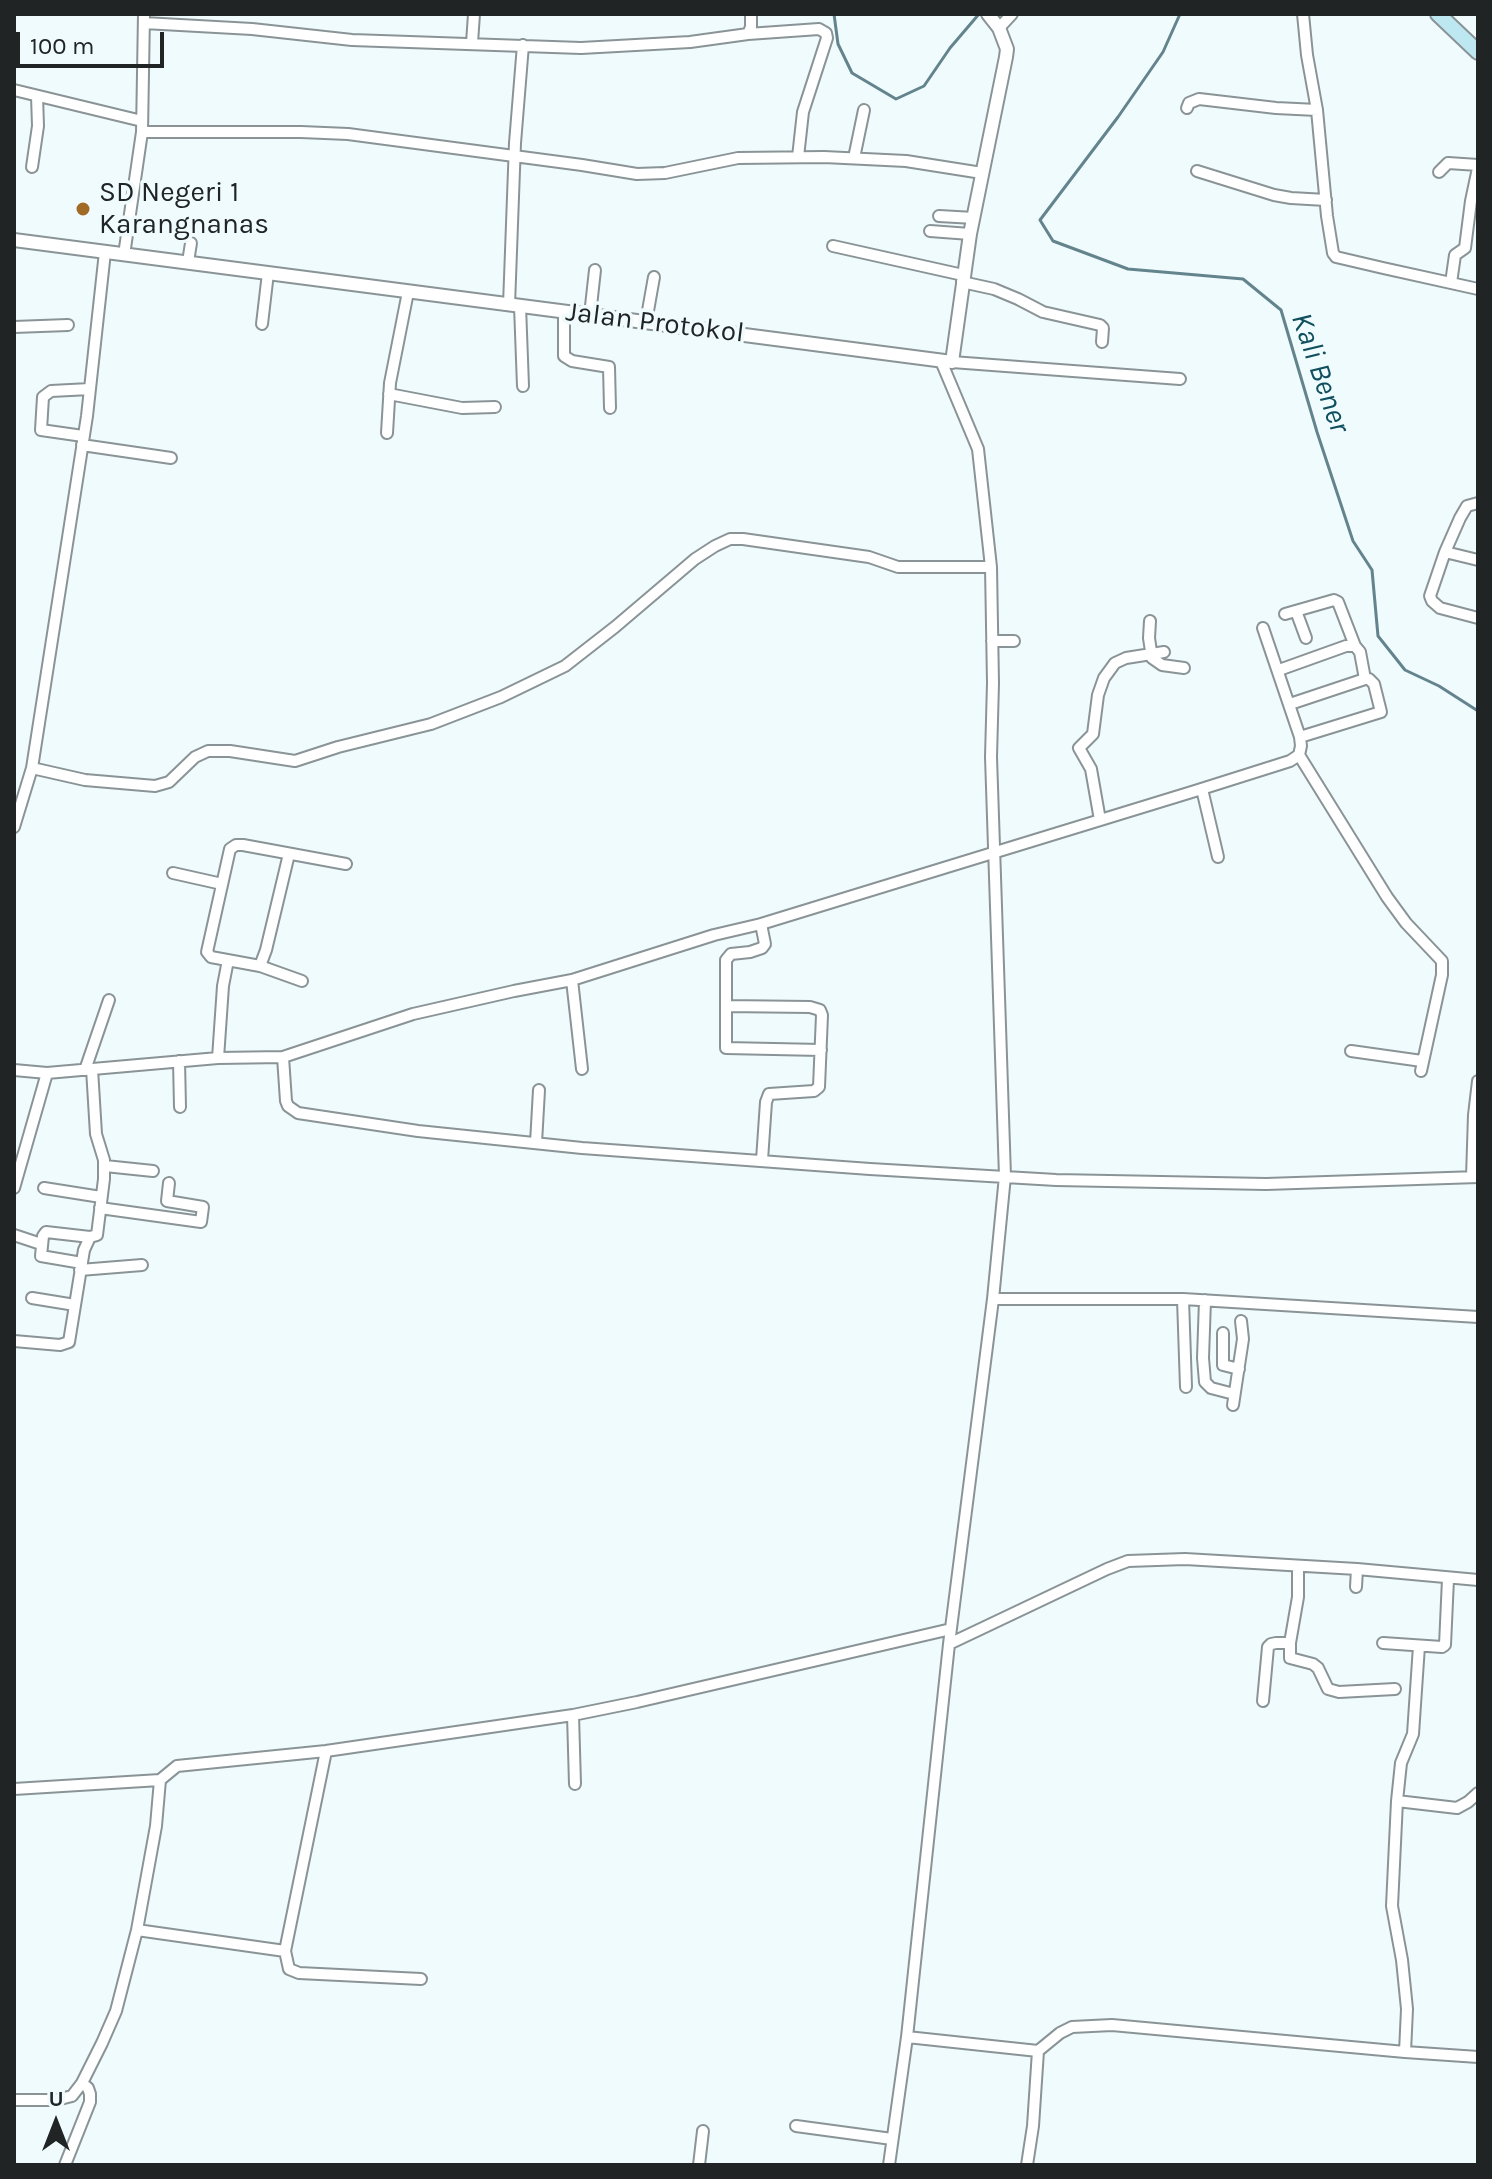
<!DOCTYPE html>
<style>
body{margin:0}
#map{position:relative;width:1492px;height:2179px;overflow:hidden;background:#f0fbfe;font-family:Karla,sans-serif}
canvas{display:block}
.frame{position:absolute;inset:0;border:16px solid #202425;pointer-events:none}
.north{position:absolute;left:16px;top:2083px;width:80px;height:80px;-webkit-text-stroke:6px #f0fbfe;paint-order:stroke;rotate:0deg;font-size:22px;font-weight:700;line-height:32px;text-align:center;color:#202425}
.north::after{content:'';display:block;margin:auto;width:28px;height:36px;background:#202425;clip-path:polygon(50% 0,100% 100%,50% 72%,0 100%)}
.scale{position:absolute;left:16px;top:32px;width:148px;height:36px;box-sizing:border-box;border:4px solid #202425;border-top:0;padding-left:10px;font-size:24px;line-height:28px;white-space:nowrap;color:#202425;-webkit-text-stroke:6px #f0fbfe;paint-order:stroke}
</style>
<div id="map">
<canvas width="1492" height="2179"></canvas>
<div class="frame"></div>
<div class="north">U</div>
<div class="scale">100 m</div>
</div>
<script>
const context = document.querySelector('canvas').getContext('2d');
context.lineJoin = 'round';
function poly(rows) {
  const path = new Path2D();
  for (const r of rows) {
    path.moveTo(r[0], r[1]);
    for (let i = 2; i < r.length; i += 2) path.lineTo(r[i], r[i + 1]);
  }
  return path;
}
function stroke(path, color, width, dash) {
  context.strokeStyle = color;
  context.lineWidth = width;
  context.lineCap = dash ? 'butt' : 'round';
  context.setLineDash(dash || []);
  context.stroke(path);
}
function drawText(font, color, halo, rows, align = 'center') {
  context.font = font + ' Karla,sans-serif';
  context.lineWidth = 7;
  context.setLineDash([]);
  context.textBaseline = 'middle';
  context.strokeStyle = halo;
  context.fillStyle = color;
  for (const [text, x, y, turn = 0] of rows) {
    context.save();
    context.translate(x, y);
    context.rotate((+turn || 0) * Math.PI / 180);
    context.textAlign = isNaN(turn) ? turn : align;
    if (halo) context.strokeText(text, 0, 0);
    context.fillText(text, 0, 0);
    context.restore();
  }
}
stroke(poly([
 [834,14,838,44,852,73,896,99,924,86,950,48,979,14],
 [1180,14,1163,52,1118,117,1040,220,1053,241,1128,269,1243,279,1281,310,1317,432,1353,541,1372,570,1378,636,1405,670,1439,686,1478,711]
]), '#64848d', 3);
const minor = poly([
 [1303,14,1307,55,1317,110,1327,216,1333,253,1336,257,1383,268,1478,289],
 [144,23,252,29,352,40,581,48,690,42,748,34,751,27,751,14],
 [999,28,1012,14],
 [748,34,819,29,826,33,827,38,803,112,798,157],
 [472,43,474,14],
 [14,90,142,121],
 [1187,108,1189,103,1199,99,1276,108,1317,110],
 [142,132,301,132,348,134,582,165,637,174,665,173,738,158,824,157,906,161,982,173],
 [854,158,864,110],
 [32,167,38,126,37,96],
 [1197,171,1274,195,1291,198,1326,200],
 [1439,172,1448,163,1478,165],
 [939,216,974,218],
 [930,231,970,234],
 [833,246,963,275],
 [124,255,142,132,144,14],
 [188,262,191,243],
 [962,282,994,289,1018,299,1043,312,1100,325,1103,328,1102,342],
 [1451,283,1455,255,1465,248,1471,201,1478,168],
 [509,305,515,143,523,45],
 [520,306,523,386],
 [564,312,564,356,572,361,609,367,610,408],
 [590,315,595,270],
 [646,322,654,277],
 [262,324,268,273],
 [14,327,68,325],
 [952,362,1180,379],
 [389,394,462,408,495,407],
 [387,433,390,383,408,292],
 [83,436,41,430,43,397,51,391,90,389],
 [82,445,171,458],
 [1478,503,1467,506,1460,518,1445,552,1430,596,1432,601,1440,608,1478,618],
 [1445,552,1478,560],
 [1296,611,1306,638],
 [1285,614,1334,600,1338,602,1355,646],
 [1150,621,1149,638,1152,658,1162,665,1184,668],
 [1263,628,1300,737,1301,746,1299,755,1387,897,1406,923,1442,961,1442,975,1421,1071],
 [992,641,1014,641],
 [1279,670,1346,646,1355,646,1360,652,1365,679,1290,704],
 [1300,737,1381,712,1374,684,1369,679,1365,679],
 [32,768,85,780,155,786,169,782,195,757,208,751,230,751,295,761,338,747,431,724,501,697,565,666,615,627,695,559,715,546,730,539,743,539,869,557,898,567,991,567],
 [1202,789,1218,857],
 [1100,820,1091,769,1079,748,1093,734,1098,695,1104,678,1115,663,1126,658,1164,652],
 [14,827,32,768,87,416,105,252],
 [173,873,222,884],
 [761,924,765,944,762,948,750,952,731,954,726,960,726,1048,821,1050],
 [260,966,266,950,289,854],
 [572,980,582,1069],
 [302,981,260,966,211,957,207,952,230,849,236,845,243,845,346,864],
 [726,1006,810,1007,820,1010,822,1015,819,1087,814,1091,769,1094,766,1102,762,1160],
 [1351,1051,1422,1061],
 [283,1057,413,1014,514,991,572,980,714,935,761,924,1195,791,1290,761,1299,755],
 [218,1058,223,986,228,960],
 [179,1061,180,1107],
 [14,1070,47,1073,218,1058,283,1057,286,1101,288,1106,298,1113,418,1131,582,1148,870,1169,1056,1180,1266,1184,1478,1177],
 [85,1070,109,1000],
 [536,1143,539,1090],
 [105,1166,153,1171],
 [1472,1177,1474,1115,1478,1081],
 [14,1188,47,1073],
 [44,1188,101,1197],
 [100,1208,201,1222,203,1207,167,1201,169,1183],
 [14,1235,41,1244],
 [82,1263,41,1256,43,1236,46,1232,90,1237],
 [80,1270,142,1265],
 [32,1298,75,1305],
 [993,1299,1183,1299,1478,1317],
 [1183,1299,1186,1387],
 [1205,1300,1203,1358,1205,1382,1211,1388,1234,1394],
 [1223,1333,1223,1365,1239,1369],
 [14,1341,60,1345,69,1342,84,1250,90,1237,97,1235,104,1179,104,1160,96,1134,92,1069],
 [1233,1405,1243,1339,1241,1321],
 [1356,1587,1357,1569],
 [1290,1643,1290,1658,1313,1664,1318,1668,1328,1689,1339,1692,1395,1689],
 [1383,1643,1442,1647,1445,1645,1448,1579],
 [949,1644,1107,1569,1128,1561,1185,1559,1357,1569,1478,1580],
 [1263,1701,1268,1647,1271,1644,1276,1643,1290,1643,1298,1597,1298,1566],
 [573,1715,575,1784],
 [326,1751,285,1951,289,1969,299,1973,421,1979],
 [14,1789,160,1780,177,1766,326,1751,573,1715,637,1702,951,1629],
 [1397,1801,1457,1808,1468,1802,1478,1793],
 [137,1930,285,1951],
 [907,2037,1038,2051,1060,2033,1072,2027,1112,2025,1405,2052,1478,2057],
 [1405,2052,1407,2009,1402,1960,1392,1906,1397,1801,1401,1763,1413,1734,1419,1646],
 [14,2100,56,2100,72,2096,82,2083,102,2043,116,2011,137,1930,156,1826,160,1780],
 [796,2126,892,2139],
 [65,2165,90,2102,90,2094,88,2088,82,2083],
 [699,2165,703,2131],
 [889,2165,907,2037,949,1644,993,1299,1005,1176,991,757,993,683,991,567,978,449,941,361],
 [1027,2165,1033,2126,1038,2051]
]);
const tertiary = poly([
 [14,240,952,362,970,234,1006,57,1007,49,999,28,988,14]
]);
const secondary = poly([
 [1438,14,1478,52]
]);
stroke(minor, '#8a9497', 14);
stroke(tertiary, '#8a9497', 16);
stroke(secondary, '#8a9497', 18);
stroke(minor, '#fff', 10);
stroke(tertiary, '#fff', 12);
stroke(secondary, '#bde8f1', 14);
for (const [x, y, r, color] of [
 [83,209,8,"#a16a25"]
]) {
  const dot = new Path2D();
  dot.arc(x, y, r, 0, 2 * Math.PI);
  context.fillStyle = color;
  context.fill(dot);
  stroke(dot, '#f0fbfe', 3);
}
drawText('28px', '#202425', '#f0fbfe', [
 ["SD Negeri 1",99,193],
 ["Karangnanas",99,225]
], 'left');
drawText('28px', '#202425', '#f0fbfe', [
 ["Jalan Protokol",655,323,7]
]);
drawText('italic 30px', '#104f5e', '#f0fbfe', [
 ["Kali Bener",1320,373,71]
]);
</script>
